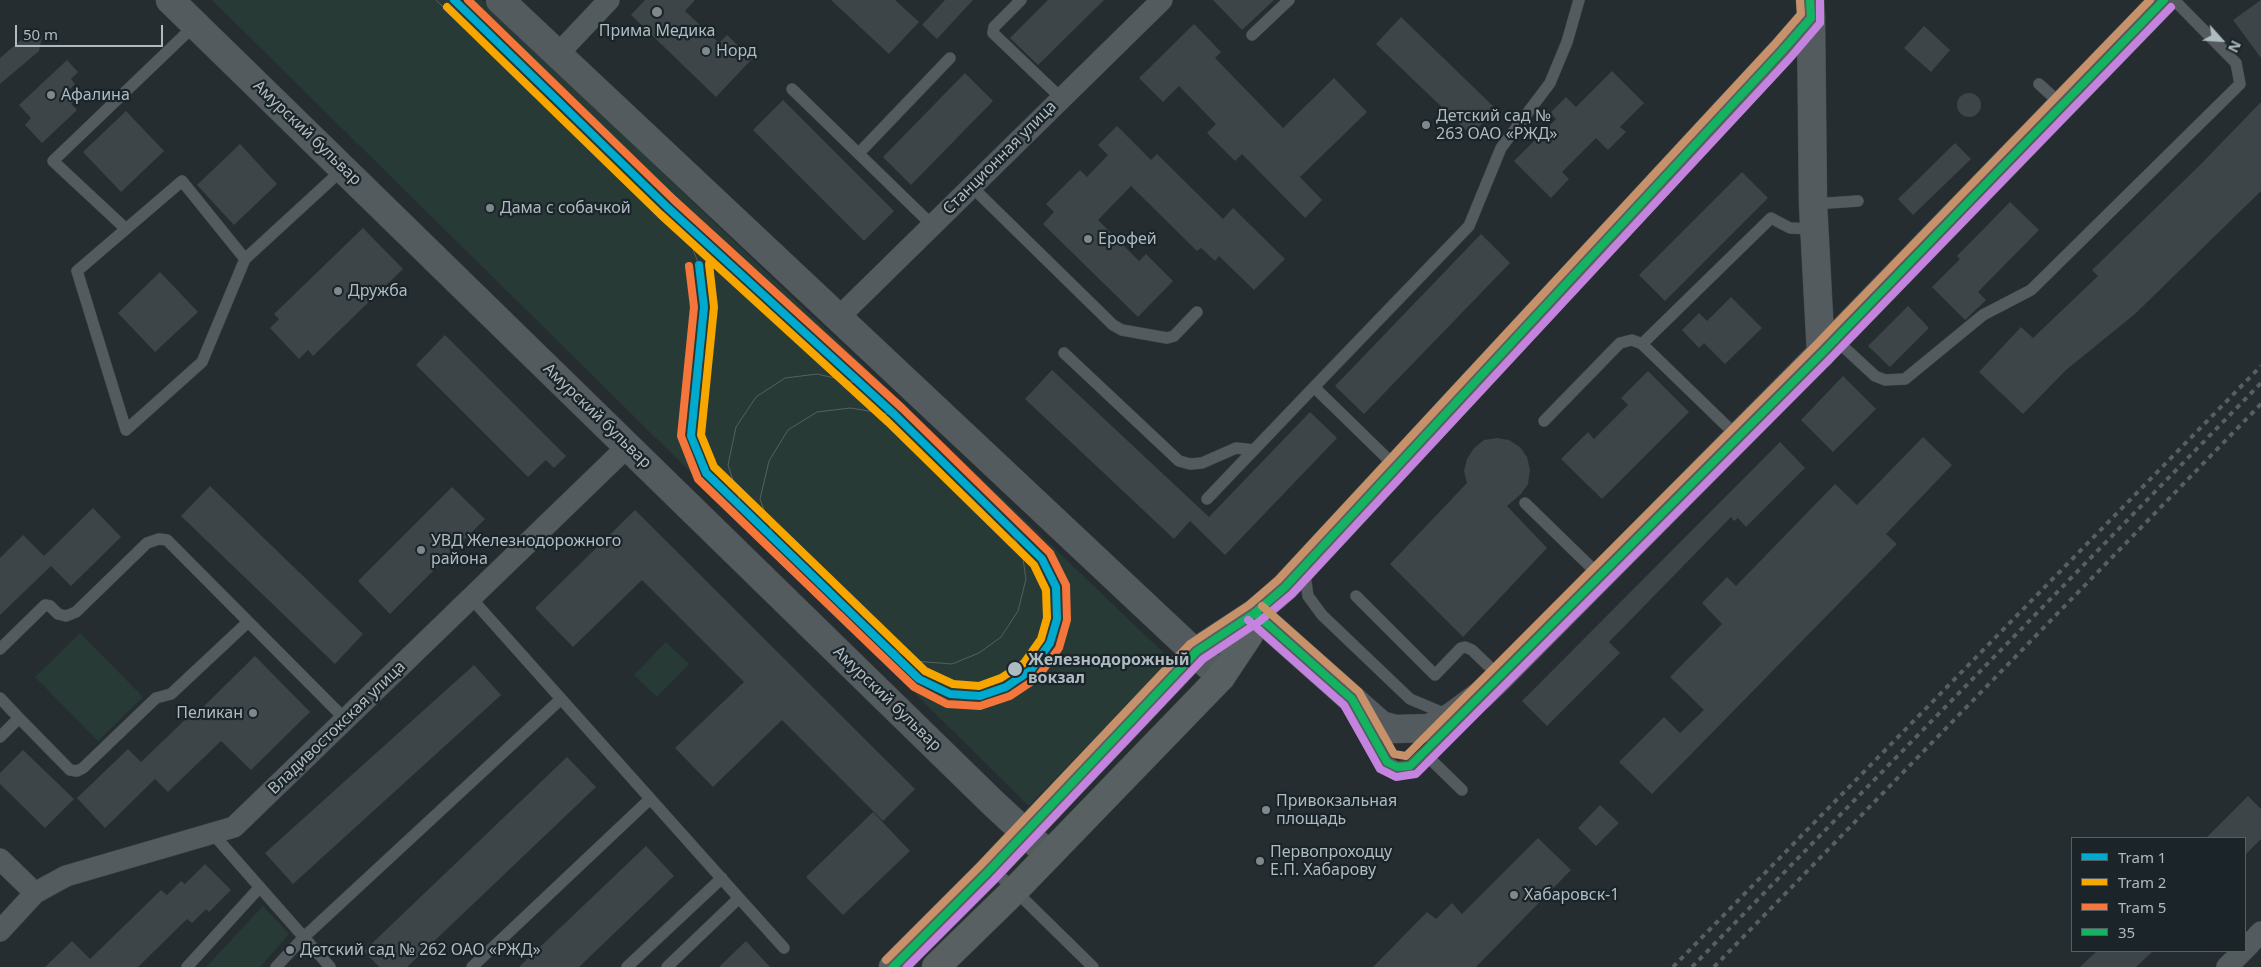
<!DOCTYPE html>
<meta charset="utf-8">
<style>
body{margin:0}
#map{position:relative;width:2261px;height:967px;overflow:hidden;background:#252d30;font-family:"Noto Sans",sans-serif}
canvas{display:block}
.legend{position:absolute;left:2071px;top:837px;width:175px;height:115px;box-sizing:border-box;background:#1a2429;border:1px solid #556066;margin:0;padding:6px 9px;list-style:none;font-size:15px;color:#aebbc1}
.legend li{display:flex;align-items:center;gap:10px;height:25px}
.legend b{width:25px;border:1px solid #556066}
.north{position:absolute;left:2196px;top:15px;width:50px;height:50px;-webkit-text-stroke:4px #1a2429;paint-order:stroke;rotate:116deg;font-size:14px;font-weight:700;line-height:20px;text-align:center;color:#aebbc1}
.north::after{content:'';display:block;margin:auto;width:18px;height:22px;background:#aebbc1;clip-path:polygon(50% 0,100% 100%,50% 72%,0 100%)}
.scale{position:absolute;left:15px;top:25px;width:148px;height:22px;box-sizing:border-box;border:2px solid #aebbc1;border-top:0;padding-left:6px;font-size:15px;line-height:18px;white-space:nowrap;color:#aebbc1;-webkit-text-stroke:4px #1a2429;paint-order:stroke}
</style>
<div id="map">
<canvas width="2261" height="967"></canvas>
<ul class="legend">
<li><b style="height:6px;background:#00a9ce"></b>Tram 1</li>
<li><b style="height:6px;background:#f7a600"></b>Tram 2</li>
<li><b style="height:6px;background:#f5763a"></b>Tram 5</li>
<li><b style="height:6px;background:#13b361"></b>35</li>
</ul>
<div class="north">N</div>
<div class="scale">50 m</div>
</div>
<script>
const context = document.querySelector('canvas').getContext('2d');
context.lineJoin = 'round';
function fill(path, color) {
  context.fillStyle = color;
  context.fill(path, 'evenodd');
}
function poly(rows) {
  const path = new Path2D();
  for (const r of rows) {
    if (r.length === 3) {
      path.moveTo(r[0] + r[2], r[1]);
      path.arc(r[0], r[1], r[2], 0, 2 * Math.PI);
      continue;
    }
    path.moveTo(r[0], r[1]);
    for (let i = 2; i < r.length; i += 2) path.lineTo(r[i], r[i + 1]);
  }
  return path;
}
function stroke(path, color, width, dash) {
  context.strokeStyle = color;
  context.lineWidth = width;
  context.lineCap = dash ? 'butt' : 'round';
  context.setLineDash(dash || []);
  context.stroke(path);
}
function drawText(font, color, halo, rows, align = 'center') {
  context.font = font + ' "Noto Sans",sans-serif';
  context.lineWidth = 4.5;
  context.setLineDash([]);
  context.textBaseline = 'middle';
  context.strokeStyle = halo;
  context.fillStyle = color;
  for (const [text, x, y, turn = 0] of rows) {
    context.save();
    context.translate(x, y);
    context.rotate((+turn || 0) * Math.PI / 180);
    context.textAlign = isNaN(turn) ? turn : align;
    if (halo) context.strokeText(text, 0, 0);
    context.fillText(text, 0, 0);
    context.restore();
  }
}
fill(poly([
 [212,0,482,0,1170,659,1029,806],
 [80,633,143,697,98,741,35,677],
 [666,642,689,664,657,697,634,675],
 [263,906,289,934,260,967,206,967]
]), '#283a35');
fill(poly([
 [645,0,695,0,685,11,719,43,727,35,752,59,716,97,631,15],
 [831,0,895,0,919,22,889,54],
 [945,0,973,0,937,39,922,25],
 [1048,0,1104,0,1038,65,1010,38],
 [1213,0,1274,0,1242,30],
 [2261,0,2261,58,2233,20],
 [1401,17,1496,109,1471,135,1376,44],
 [1194,24,1221,52,1215,58,1283,128,1334,78,1367,112,1300,177,1322,200,1305,218,1242,154,1235,161,1207,133,1216,124,1179,86,1163,102,1139,78],
 [1924,26,1950,50,1931,72,1904,48],
 [34,29,42,37,39,51,0,84,0,58],
 [67,60,78,72,71,79,75,84,68,91,76,99,71,104,77,110,42,143,25,125,31,118,19,105],
 [1612,71,1644,103,1620,127,1626,132,1608,150,1596,138,1562,172,1569,179,1551,198,1514,161,1556,119,1550,113,1566,97,1576,107],
 [965,73,993,101,911,185,883,157],
 [1969,105,12],
 [783,100,894,211,864,241,753,130],
 [2261,102,2261,191,2135,314,2066,370,2023,414,1979,372,2021,327,2033,338,2098,276,2092,270,2199,166],
 [126,111,164,151,121,192,83,152],
 [1117,126,1151,160,1157,154,1223,219,1233,208,1285,259,1254,290,1219,256,1215,261,1201,248,1197,251,1131,186,1098,220,1139,261,1146,254,1173,281,1138,317,1043,224,1054,212,1046,204,1080,170,1087,177,1108,155,1098,145],
 [1955,143,1971,159,1913,215,1898,199],
 [240,144,277,184,234,225,197,185],
 [1742,172,1768,198,1665,301,1639,275],
 [2010,202,2039,230,1978,292,1986,300,1965,320,1932,287,1960,259,1957,256],
 [363,228,403,269,313,356,308,350,299,359,270,328,279,319,274,314],
 [1481,234,1510,263,1364,414,1335,386],
 [160,272,198,312,155,352,118,313],
 [1731,297,1762,328,1725,364,1704,343,1699,348,1682,330,1699,313,1707,321],
 [1908,306,1929,328,1890,367,1868,346],
 [445,335,566,456,554,468,546,460,528,477,416,365],
 [1052,370,1209,517,1310,412,1337,438,1225,555,1190,521,1174,539,1025,399],
 [1648,371,1689,412,1602,499,1561,459,1588,432,1594,439,1628,405,1621,398],
 [1843,376,1876,409,1833,452,1801,420],
 [1923,437,1952,465,1886,534,1897,544,1652,794,1619,762,1664,717,1680,733,1704,710,1670,677,1722,624,1702,603,1727,577,1736,586,1835,484,1857,505],
 [1497,438,1509,440,1520,447,1527,457,1530,470,1528,484,1521,494,1507,506,1547,548,1463,637,1390,564,1467,483,1464,471,1467,459,1474,448,1484,440],
 [1780,442,1805,468,1746,527,1738,518,1734,521,1731,517,1609,642,1620,653,1547,726,1522,701],
 [210,486,363,634,335,664,181,516],
 [452,487,485,519,390,614,358,581],
 [93,508,121,537,71,586,51,566,0,615,0,558,23,535,44,556],
 [635,510,915,789,883,821,782,720,713,787,675,748,744,682,642,580,573,647,535,608],
 [255,656,310,712,251,770,221,741,168,792,155,779,105,828,77,798,128,749,141,762,191,714,194,716],
 [474,665,501,695,293,884,265,853],
 [23,750,74,799,45,828,0,784,0,773],
 [567,757,596,787,407,967,379,967,364,951],
 [2248,796,2261,809,2261,839,2245,855,2245,838,2206,838],
 [1600,805,1619,823,1596,846,1578,828],
 [873,812,910,851,843,915,806,877],
 [1538,838,1571,870,1476,967,1373,967,1427,912,1436,919,1452,903,1462,914],
 [646,846,674,876,579,967,519,967],
 [205,864,231,890,209,912,206,909,192,923,187,919,138,967,45,967,72,941,90,959,161,890,167,895,181,881,185,884],
 [746,941,770,967,719,967],
 [2097,951,2153,951,2136,967,2080,967]
]), '#3e4548');
const service = poly([
 [1021,0,994,27,993,33,1061,98],
 [195,25,53,161,126,229,77,271,126,430,202,362,245,259,343,169],
 [1252,35,1289,0],
 [2039,84,2062,105],
 [792,89,932,225],
 [859,153,950,58],
 [971,186,1113,325,1122,330,1167,338,1174,336,1197,312],
 [1813,204,1858,201],
 [126,229,182,181,245,259],
 [1835,339,1875,376,1885,380,1905,379,1983,315,2031,290,2240,84,2236,63,2174,0],
 [1064,353,1179,461,1190,464,1202,463,1236,448,1254,450],
 [1544,421,1620,343,1632,340,1642,344],
 [1738,437,1642,344,1771,218,1790,228,1815,229],
 [1396,467,1314,387,1469,226,1501,148,1550,83,1567,42,1579,0],
 [1207,499,1314,387],
 [1525,503,1600,576],
 [1304,569,1308,596,1322,615,1410,699,1448,715],
 [1356,596,1435,675,1461,648,1465,647,1472,650,1500,677],
 [471,598,739,898,667,967],
 [0,649,45,605,50,606,58,614,66,616,76,612,147,543,159,539,167,540,346,720],
 [0,698,19,718,0,737],
 [19,718,70,770,77,771,83,768,156,698,171,694,248,622],
 [1364,722,1387,762,1397,767,1410,766,1449,729],
 [1424,753,1462,790],
 [213,834,330,967],
 [991,867,1093,967],
 [739,898,784,948],
 [187,967,260,887],
 [276,967,304,937,561,699],
 [472,967,650,799],
 [627,967,722,878]
]);
const minor = poly([
 [557,55,609,0],
 [839,317,1162,0],
 [0,859,35,893],
 [0,931,35,893,66,876,234,827,628,446],
 [2245,949,2261,932],
 [2227,967,2243,951]
]);
const tertiary = poly([
 [170,0,993,803,1049,855],
 [500,0,1221,677],
 [1811,18,1813,204,1821,354],
 [1255,613,1381,725,1395,729,1429,728,1451,717,1481,695,1500,677,1835,339,2164,0]
]);
const secondary = poly([
 [893,967,987,873,1197,651,1255,613,1285,587,1782,51,1811,18,1810,0],
 [936,967,1014,891,1221,677,1249,635,1255,613]
]);
stroke(service, '#42484b', 12);
stroke(minor, '#42484b', 22);
stroke(tertiary, '#42484b', 29);
stroke(secondary, '#42484b', 29);
stroke(service, '#545b5e', 11);
stroke(minor, '#545b5e', 21);
stroke(tertiary, '#545b5e', 28);
stroke(secondary, '#586062', 28);
stroke(poly([
 [436,0,692,247,699,265,704,307,691,436,706,473,742,507],
 [741,504,728,465,736,427,756,397,785,378,817,374,861,384],
 [775,540,760,499,769,461,788,430,817,412,850,408,895,415],
 [881,642,914,661,952,664,979,653,1001,637,1018,611,1026,579,1022,552,1007,525]
]), '#585e62', 1);
stroke(poly([
 [1673,967,2261,366],
 [1692,967,2261,383],
 [1714,967,2261,404]
]), '#585e62', 4, [5, 5]);
stroke(poly([
 [1255,613,1352,699,1387,762,1397,767,1410,766,1821,354,2164,0],
 [893,967,987,873,1197,651,1255,613,1285,587,1782,51,1811,18,1810,0]
]), '#13b361', 8);
stroke(poly([
 [1248,620,1344,705,1380,769,1396,777,1416,774,1828,361,2171,7],
 [907,967,994,880,1203,659,1260,621,1292,594,1790,58,1820,23,1820,0]
]), '#c483df', 8);
stroke(poly([
 [1262,606,1359,692,1394,754,1406,756,1814,347,2150,0],
 [886,960,980,866,1190,644,1249,605,1278,580,1775,44,1801,14,1800,1]
]), '#c7916a', 8);
stroke(poly([
 [454,0,667,207,895,415,1042,559,1056,587,1057,619,1050,643,1031,670,1006,687,980,696,950,694,919,679,706,473,691,436,704,307,699,265]
]), '#00a9ce', 8);
stroke(poly([
 [447,7,660,214,888,422,1034,565,1046,590,1047,618,1041,639,1024,663,1001,678,979,686,953,684,925,671,714,467,701,435,714,307,709,264]
]), '#f7a600', 8);
stroke(poly([
 [468,0,674,200,902,408,1050,553,1066,585,1067,620,1059,648,1037,678,1010,696,980,706,947,704,914,687,698,479,681,436,694,307,689,266]
]), '#f5763a', 8);
for (const [x, y, r, color] of [
 [657,12,6,"#7e898e"],
 [706,51,5,"#7e898e"],
 [51,95,5,"#7e898e"],
 [1426,125,5,"#7e898e"],
 [490,208,5,"#7e898e"],
 [1088,239,5,"#7e898e"],
 [338,291,5,"#7e898e"],
 [421,550,5,"#7e898e"],
 [1015,669,8,"#aebbc1"],
 [253,713,5,"#7e898e"],
 [1266,810,5,"#7e898e"],
 [1260,861,5,"#7e898e"],
 [1514,895,5,"#7e898e"],
 [290,950,5,"#7e898e"]
]) {
  const dot = new Path2D();
  dot.arc(x, y, r, 0, 2 * Math.PI);
  context.fillStyle = color;
  context.fill(dot);
  stroke(dot, '#1a2429', 2);
}
drawText('16px', '#aebbc1', '#1a2429', [
 ["Прима Медика",657,31,"center"],
 ["Норд",716,51],
 ["Афалина",61,95],
 ["Детский сад №",1436,116],
 ["263 ОАО «РЖД»",1436,134],
 ["Дама с собачкой",500,208],
 ["Ерофей",1098,239],
 ["Дружба",348,291],
 ["УВД Железнодорожного",431,541],
 ["района",431,559],
 ["Пеликан",243,713,"right"],
 ["Привокзальная",1276,801],
 ["площадь",1276,819],
 ["Первопроходцу",1270,852],
 ["Е.П. Хабарову",1270,870],
 ["Хабаровск-1",1524,895],
 ["Детский сад № 262 ОАО «РЖД»",300,950]
], 'left');
drawText('16px', '#aebbc1', '#1a2429', [
 ["Амурский бульвар",307,133,44],
 ["Станционная улица",1000,158,-45],
 ["Амурский бульвар",597,416,44],
 ["Амурский бульвар",887,699,44],
 ["Владивостокская улица",337,728,-44]
]);
drawText('bold 16px', '#aebbc1', '#1a2429', [
 ["Железнодорожный",1028,660],
 ["вокзал",1028,678]
], 'left');
</script>
